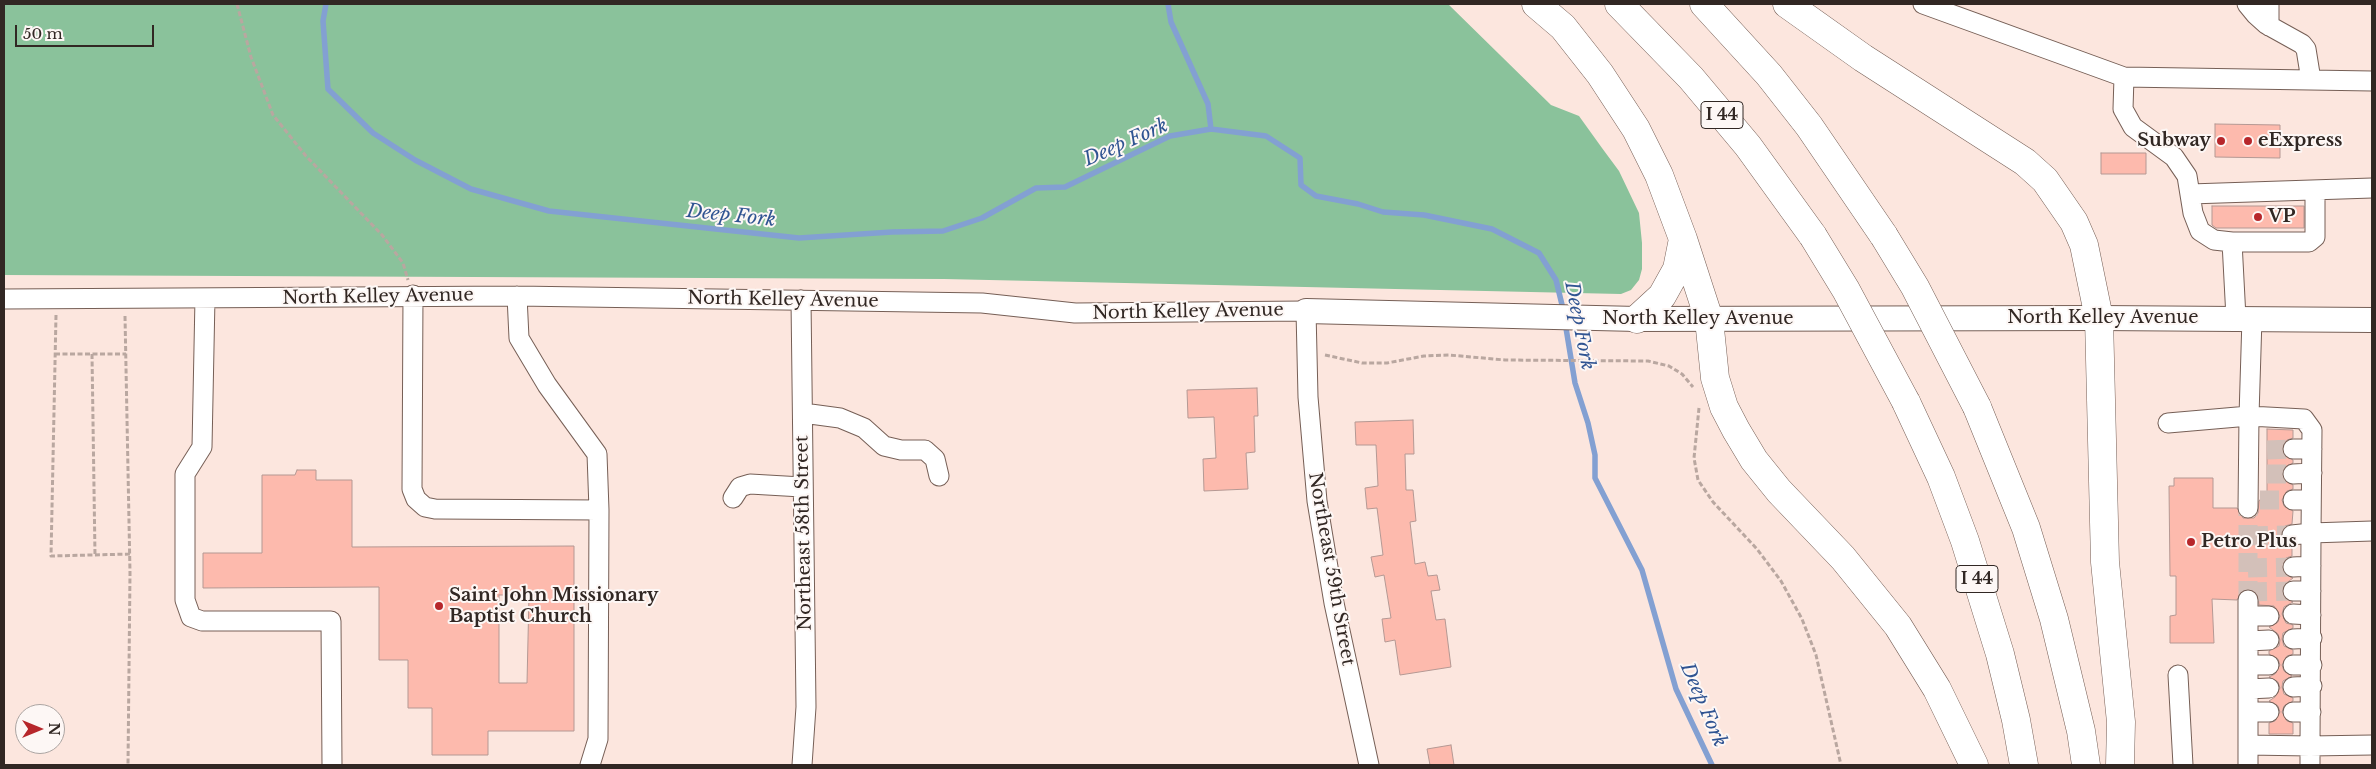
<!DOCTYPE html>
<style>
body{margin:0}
#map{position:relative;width:2376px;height:769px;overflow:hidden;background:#fce6de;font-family:"Libre Baskerville",serif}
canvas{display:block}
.frame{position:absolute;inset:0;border:5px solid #312723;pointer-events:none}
.north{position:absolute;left:15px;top:704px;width:50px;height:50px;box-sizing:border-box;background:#fdf7f5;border:1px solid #aba4a1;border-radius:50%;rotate:90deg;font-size:14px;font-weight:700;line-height:20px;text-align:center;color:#312723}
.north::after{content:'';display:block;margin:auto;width:18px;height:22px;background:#b7272b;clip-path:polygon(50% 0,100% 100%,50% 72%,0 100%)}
.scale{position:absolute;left:15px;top:25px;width:139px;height:22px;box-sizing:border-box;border:2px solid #312723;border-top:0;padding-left:6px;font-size:15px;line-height:18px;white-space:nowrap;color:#312723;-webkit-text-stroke:4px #fdf7f5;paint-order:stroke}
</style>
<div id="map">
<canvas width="2376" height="769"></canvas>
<div class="frame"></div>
<div class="north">N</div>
<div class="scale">50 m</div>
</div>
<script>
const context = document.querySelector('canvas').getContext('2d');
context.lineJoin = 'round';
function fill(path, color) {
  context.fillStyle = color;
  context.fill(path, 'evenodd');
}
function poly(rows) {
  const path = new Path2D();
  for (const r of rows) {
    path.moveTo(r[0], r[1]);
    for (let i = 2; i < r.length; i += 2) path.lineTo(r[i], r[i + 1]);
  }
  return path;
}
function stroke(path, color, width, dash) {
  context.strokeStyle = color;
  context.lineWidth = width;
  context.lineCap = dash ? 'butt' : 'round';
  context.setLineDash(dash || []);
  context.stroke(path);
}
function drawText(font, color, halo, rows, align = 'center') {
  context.font = font + ' "Libre Baskerville",serif';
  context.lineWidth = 4;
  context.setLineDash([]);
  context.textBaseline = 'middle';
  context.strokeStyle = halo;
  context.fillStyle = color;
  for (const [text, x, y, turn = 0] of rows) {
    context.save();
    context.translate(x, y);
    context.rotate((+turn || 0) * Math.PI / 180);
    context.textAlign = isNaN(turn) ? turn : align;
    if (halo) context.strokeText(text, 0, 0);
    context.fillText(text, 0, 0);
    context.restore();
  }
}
fill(poly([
 [4,4,1448,4,1551,105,1579,116,1602,148,1619,171,1639,213,1642,243,1642,269,1639,280,1631,290,1621,294,944,279,4,275]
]), '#8ac29b');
stroke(poly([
 [326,4,323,21,328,89,373,133,415,160,471,189,549,211,799,238,892,232,943,231,982,218,1036,188,1065,187,1170,136,1211,129,1266,136,1300,158,1301,185,1316,196,1358,204,1383,212,1424,215,1492,229,1539,253,1556,280,1564,313],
 [1168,4,1171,22,1208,104,1211,129],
 [1565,322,1575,383,1588,423,1595,455,1595,478,1642,570,1676,689,1712,765]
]), '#83a0d2', 5.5);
const building = poly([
 [2215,124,2280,125,2280,158,2215,157,2215,124],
 [2101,153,2146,153,2146,174,2101,174,2101,153],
 [2212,206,2304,206,2304,228,2216,228,2212,225,2212,206],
 [1257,388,1258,416,1254,416,1255,452,1246,453,1248,489,1204,491,1203,459,1216,458,1214,417,1188,418,1187,390,1257,388],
 [1413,420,1414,454,1405,454,1406,490,1413,490,1416,521,1410,522,1415,564,1425,562,1428,576,1437,575,1440,590,1431,591,1436,620,1445,619,1451,667,1400,675,1395,640,1385,642,1382,619,1391,618,1384,575,1375,577,1371,557,1383,555,1377,508,1367,509,1365,488,1378,486,1376,445,1356,445,1355,422,1413,420],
 [2267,429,2293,430,2293,438,2287,440,2282,449,2284,455,2293,460,2293,463,2283,468,2282,474,2284,480,2293,485,2293,489,2287,491,2282,500,2284,506,2293,511,2292,524,2285,526,2281,536,2283,542,2292,546,2292,556,2286,558,2282,567,2284,574,2293,578,2284,585,2282,591,2284,597,2293,602,2284,607,2282,614,2286,623,2293,625,2293,628,2283,633,2282,639,2284,646,2293,650,2293,654,2287,656,2282,665,2284,671,2292,676,2283,681,2282,687,2284,694,2293,698,2293,701,2284,706,2282,712,2287,721,2293,723,2293,734,2269,734,2269,723,2275,721,2280,712,2278,706,2269,701,2275,697,2280,688,2278,682,2269,677,2275,674,2280,665,2278,659,2269,654,2269,651,2279,646,2280,640,2278,634,2269,627,2278,622,2280,616,2274,606,2259,605,2258,595,2254,591,2243,590,2237,600,2212,599,2214,643,2170,643,2170,616,2176,615,2176,576,2170,576,2169,486,2174,486,2174,478,2213,478,2213,508,2237,508,2243,518,2254,518,2258,513,2259,501,2267,491,2267,429],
 [297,470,316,470,316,480,352,480,352,547,574,546,574,731,488,731,488,755,432,755,432,708,408,708,408,660,379,660,379,587,203,588,203,553,262,553,262,475,295,475,297,470],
 [499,595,529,595,527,683,499,683,499,595],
 [1451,745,1454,765,1430,765,1427,749,1451,745]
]);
fill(building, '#fdbaad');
stroke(building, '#b49893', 1);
stroke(poly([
 [2267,450,2293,449],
 [2267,474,2293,474],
 [2260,500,2293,500],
 [2249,536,2292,535],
 [2248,568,2293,567],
 [2248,592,2293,591],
 [2248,600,2248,508]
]), '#d3c0b9', 19, [19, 9]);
const minor = poly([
 [1923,4,2124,77,2372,81],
 [2247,4,2256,15,2266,24,2302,44,2306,49,2311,80],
 [2269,26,2269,4],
 [2124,77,2123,109,2133,127,2174,157,2187,176,2193,213,2200,231,2214,240,2232,242,2236,318],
 [2190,194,2372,188],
 [2232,242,2309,242,2315,237,2315,190],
 [413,295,412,489,416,499,425,507,435,509,599,510],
 [517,296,519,338,547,385,597,454,599,510,598,739,590,765],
 [205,298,202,447,185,474,185,600,191,617,202,621,331,621,332,765],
 [4,299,517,296,982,303,1075,313,1306,311,1308,397,1317,501,1334,603,1369,765],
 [801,300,806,707,802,765],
 [2252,318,2249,416,2304,419,2312,430,2311,533,2292,535],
 [803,413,840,418,864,428,884,446,901,450,925,450,935,459,939,476],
 [2168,423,2249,416,2248,508],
 [2293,449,2312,449],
 [2293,474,2312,473],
 [733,498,740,487,750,484,802,487],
 [2293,500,2311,500],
 [2372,531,2311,533,2310,746,2372,745],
 [2293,567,2311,566],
 [2293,591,2311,591],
 [2293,614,2311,615],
 [2248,616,2269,616],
 [2293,639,2312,638],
 [2248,641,2269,640],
 [2248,665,2269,665],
 [2293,665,2312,665],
 [2178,675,2183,765],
 [2293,687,2312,686],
 [2248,689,2269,688],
 [2248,712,2269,712],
 [2293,712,2311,712],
 [2248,745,2310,746,2310,765],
 [2248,765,2248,600]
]);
const major = poly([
 [1306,311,1637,319,2099,318,2372,320]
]);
const highway = poly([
 [1536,4,1563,27,1600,74,1636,129,1659,175,1683,239,1709,319,1715,378,1724,407,1736,430,1754,460,1779,491,1843,558,1898,626,1937,689,1974,765],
 [1619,4,1691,78,1748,146,1813,236],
 [1704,4,1769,75,1809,126,1884,236],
 [1787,4,1863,58,2025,162,2045,180,2074,222,2084,245,2099,318,2105,562,2121,722,2120,765],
 [1637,319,1662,296,1677,269,1683,239],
 [1906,402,1941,477,1965,541,2000,654,2016,720,2024,765],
 [1977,407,2026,528,2054,619,2081,731,2086,765]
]);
stroke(minor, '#765f56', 21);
stroke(major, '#765f56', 26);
stroke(highway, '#765f56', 29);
stroke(poly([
 [237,4,251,57,273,115,306,156,382,235,403,263,408,280],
 [56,315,51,556,130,554],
 [125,316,130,573,128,765],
 [55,354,126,354],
 [92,354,95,555],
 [1325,355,1362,363,1387,363,1424,356,1449,355,1505,360,1648,361,1669,366,1682,374,1693,387],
 [1699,408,1694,458,1698,480,1713,502,1757,549,1781,581,1802,619,1816,655,1841,765]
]), '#b9a7a0', 3, [5, 2.5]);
stroke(minor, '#fff', 19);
stroke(major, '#fff', 24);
stroke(highway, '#fff', 28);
const highwayBridge = poly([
 [1813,236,1846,290,1906,402],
 [1884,236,1915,287,1977,407]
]);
stroke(highwayBridge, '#765f56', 29, []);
stroke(highwayBridge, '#fff', 28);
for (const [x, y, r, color] of [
 [2221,141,5,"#b7272b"],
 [2248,141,5,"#b7272b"],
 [2258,217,5,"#b7272b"],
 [2191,542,5,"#b7272b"],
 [439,606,5,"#b7272b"]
]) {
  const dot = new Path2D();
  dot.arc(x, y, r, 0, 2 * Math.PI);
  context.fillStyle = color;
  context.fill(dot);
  stroke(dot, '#fdf7f5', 2);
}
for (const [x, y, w] of [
 [1722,115,42],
 [1977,579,42]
]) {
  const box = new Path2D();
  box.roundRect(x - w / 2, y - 13.5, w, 27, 4);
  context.fillStyle = '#fdf7f5';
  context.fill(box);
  stroke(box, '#312723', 1);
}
drawText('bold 16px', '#312723', null, [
 ["I 44",1722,115],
 ["I 44",1977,579]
]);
drawText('bold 18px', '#312723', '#fdf7f5', [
 ["Subway",2211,141,"right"],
 ["eExpress",2258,141],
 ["VP",2268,217],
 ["Petro Plus",2201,542],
 ["Saint John Missionary",449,596],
 ["Baptist Church",449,617]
], 'left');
drawText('18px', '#312723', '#fdf7f5', [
 ["North Kelley Avenue",378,297,-1],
 ["North Kelley Avenue",783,300,1],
 ["North Kelley Avenue",1188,312,-1],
 ["North Kelley Avenue",2103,318],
 ["North Kelley Avenue",1698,319],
 ["Northeast 58th Street",804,533,-91],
 ["Northeast 59th Street",1331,569,80]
]);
drawText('italic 19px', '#305492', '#fdf7f5', [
 ["Deep Fork",1126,143,-24],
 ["Deep Fork",731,216,6],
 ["Deep Fork",1579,326,79],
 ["Deep Fork",1703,705,67]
]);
</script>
